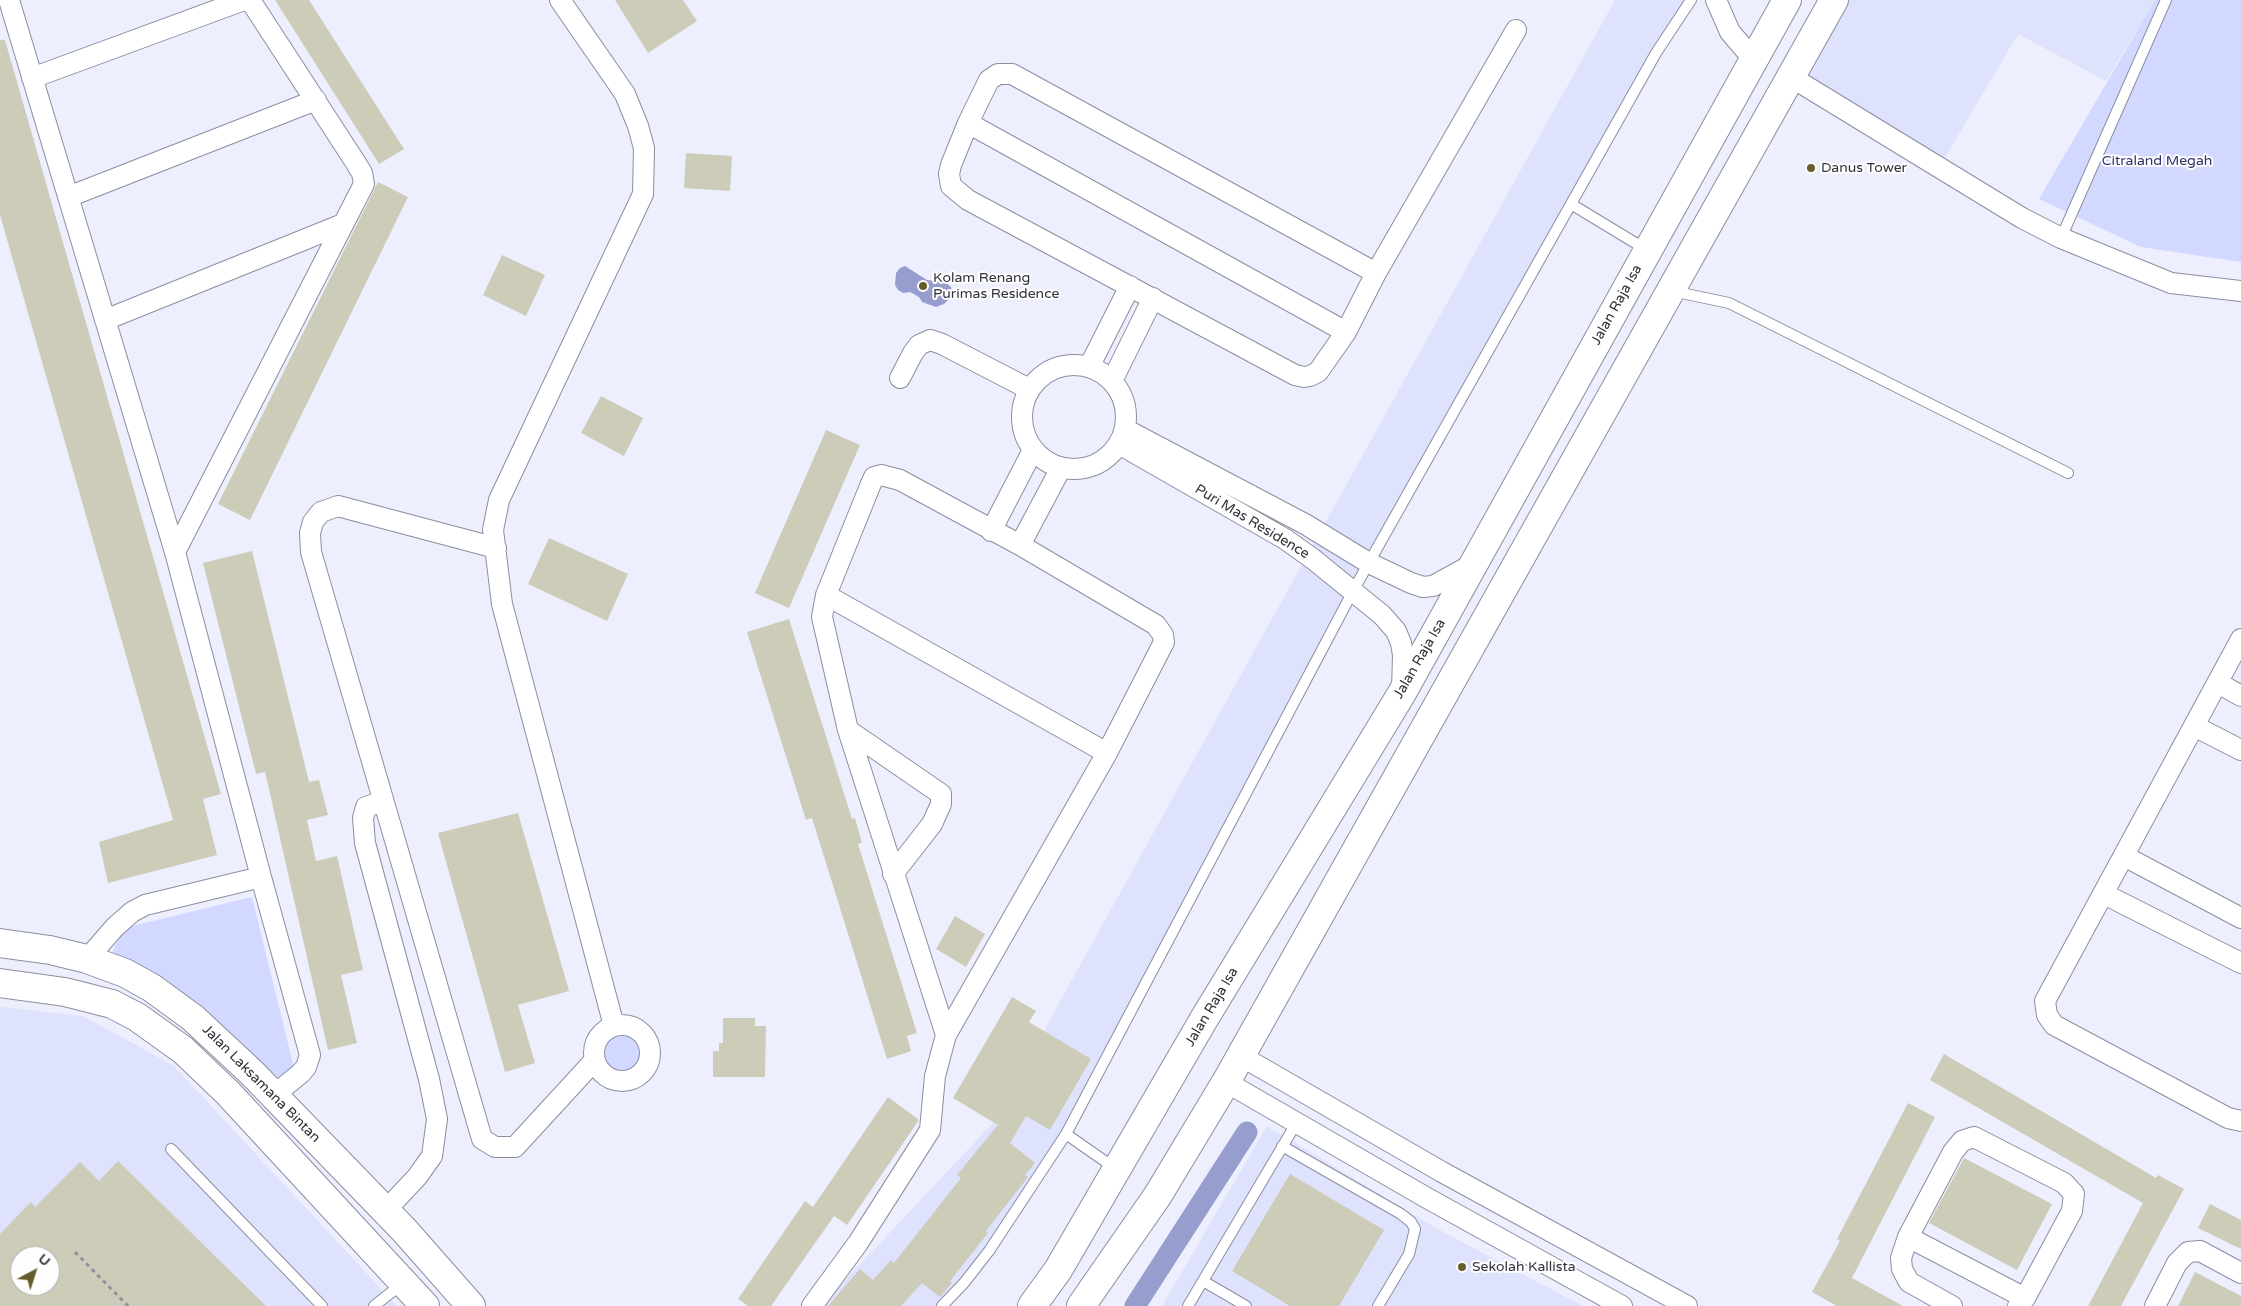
<!DOCTYPE html>
<style>
body{margin:0}
#map{position:relative;width:2241px;height:1306px;overflow:hidden;background:#edefff;font-family:"Varela Round",sans-serif}
canvas{display:block}
.north{position:absolute;left:10px;top:1246px;width:50px;height:50px;box-sizing:border-box;background:#fefefe;border:1px solid #acacb0;border-radius:50%;rotate:40deg;font-size:14px;font-weight:700;line-height:20px;text-align:center;color:#31323a}
.north::after{content:'';display:block;margin:auto;width:18px;height:22px;background:#635e2b;clip-path:polygon(50% 0,100% 100%,50% 72%,0 100%)}
</style>
<div id="map">
<canvas width="2241" height="1306"></canvas>
<div class="north">U</div>
</div>
<script>
const context = document.querySelector('canvas').getContext('2d');
context.lineJoin = 'round';
function fill(path, color) {
  context.fillStyle = color;
  context.fill(path, 'evenodd');
}
function poly(rows) {
  const path = new Path2D();
  for (const r of rows) {
    if (r.length === 3) {
      path.moveTo(r[0] + r[2], r[1]);
      path.arc(r[0], r[1], r[2], 0, 2 * Math.PI);
      continue;
    }
    path.moveTo(r[0], r[1]);
    for (let i = 2; i < r.length; i += 2) path.lineTo(r[i], r[i + 1]);
  }
  return path;
}
function stroke(path, color, width, dash) {
  context.strokeStyle = color;
  context.lineWidth = width;
  context.lineCap = dash ? 'butt' : 'round';
  context.setLineDash(dash || []);
  context.stroke(path);
}
function drawText(font, color, halo, rows, align = 'center') {
  context.font = font + ' "Varela Round",sans-serif';
  context.lineWidth = 4;
  context.setLineDash([]);
  context.textBaseline = 'middle';
  context.strokeStyle = halo;
  context.fillStyle = color;
  for (const [text, x, y, turn = 0] of rows) {
    context.save();
    context.translate(x, y);
    context.rotate((+turn || 0) * Math.PI / 180);
    context.textAlign = isNaN(turn) ? turn : align;
    if (halo) context.strokeText(text, 0, 0);
    context.fillText(text, 0, 0);
    context.restore();
  }
}
fill(poly([
 [1615,0,1691,0,1369,563,1066,1134,989,1251,942,1306,821,1306,992,1124],
 [1834,0,2155,0,2106,81,2018,34,1940,166,1791,77],
 [0,1007,83,1016,174,1066,397,1306,0,1306],
 [20,1256,50,1256,50,1286,20,1286],
 [1267,1126,1436,1228,1583,1306,1162,1306]
]), '#dee2fc');
fill(poly([
 [2155,0,2241,0,2241,262,2141,247,2039,199],
 [252,897,294,1068,279,1078,196,1009,109,959,124,928],
 [622,1054,18]
]), '#d2d8ff');
fill(poly([
 [905,266,927,280,945,282,951,287,952,293,949,299,944,304,936,307,922,302,919,297,910,292,903,293,898,290,895,285,896,273,900,268]
]), '#979dcd');
stroke(poly([
 [1135,1306,1247,1132]
]), '#979dcd', 21);
fill(poly([
 [275,0,309,0,404,149,379,164],
 [615,0,683,0,697,21,648,53],
 [0,40,5,40,221,794,203,799,217,855,108,883,99,842,173,820,0,215],
 [686,153,732,156,730,191,684,188],
 [378,182,408,197,250,520,218,504],
 [502,255,545,275,526,316,483,295],
 [601,396,643,418,624,456,581,433],
 [826,430,860,445,789,608,755,593],
 [549,538,628,574,607,621,528,584],
 [252,551,309,782,319,780,328,815,307,820,316,861,337,856,363,970,341,975,357,1043,328,1050,265,772,256,774,203,563],
 [789,619,852,819,855,818,862,843,858,844,917,1033,907,1036,911,1051,887,1059,812,818,806,820,747,632],
 [518,813,569,991,518,1005,535,1063,505,1072,438,833],
 [955,916,985,934,966,967,936,949],
 [1012,997,1036,1011,1029,1022,1091,1059,1050,1130,1026,1116,1010,1143,1035,1163,1025,1175,1028,1177,986,1231,988,1233,950,1281,952,1283,940,1297,922,1283,901,1306,828,1306,860,1269,873,1280,891,1260,894,1263,961,1178,957,1175,998,1125,953,1098],
 [723,1018,755,1018,755,1026,766,1026,765,1077,713,1077,713,1051,719,1051,719,1043,723,1043],
 [1944,1054,2156,1178,2158,1175,2184,1189,2121,1306,2088,1306,2143,1203,1930,1080],
 [888,1097,919,1120,847,1225,834,1216,771,1306,748,1306,738,1299,805,1201,813,1207],
 [1908,1103,1935,1117,1852,1278,1903,1306,1837,1306,1812,1292,1840,1241,1837,1239],
 [1964,1158,2052,1204,2017,1270,1929,1223],
 [118,1161,266,1306,0,1306,0,1234,31,1202,35,1207,80,1162,99,1181],
 [20,1256,50,1256,50,1286,20,1286],
 [1290,1174,1384,1230,1339,1306,1290,1306,1232,1271],
 [2210,1204,2241,1220,2241,1249,2198,1228],
 [2195,1272,2241,1296,2241,1306,2178,1306]
]), '#cdccb9');
const lane = poly([
 [1571,204,1647,250],
 [2061,238,2166,0],
 [1672,291,1729,303,2068,473],
 [1066,1134,1116,1169],
 [1282,1146,1401,1214,1411,1222,1415,1229,1409,1254,1378,1306],
 [171,1149,322,1306],
 [1203,1281,1246,1306],
 [374,1306,403,1283],
 [942,1306,964,1283,989,1251,1066,1134,1353,591,1656,53,1691,0],
 [1188,1306,1297,1122]
]);
const street = poly([
 [9,0,175,552,261,877,310,1055,306,1067,301,1073,274,1095],
 [560,0,625,94,638,126,644,148,643,194,499,500,493,530,502,604,614,1026],
 [1716,0,1730,32,1754,60],
 [1791,77,2022,218,2061,238,2171,283,2241,291],
 [32,78,244,0],
 [968,123,1346,332],
 [68,197,316,100],
 [1376,273,1012,74,998,74,989,80,968,123,951,165,949,174,951,186,968,200,1295,375,1304,377,1310,376,1318,372,1346,332,1376,273,1516,30],
 [105,320,343,224],
 [1074,417,52],
 [1089,367,1130,286],
 [900,378,913,353,919,345,930,340,942,344,1029,389],
 [1112,381,1153,298],
 [1125,429,1305,524,1369,563,1411,583,1423,587,1433,586,1475,563],
 [1119,444,1285,539,1313,559,1382,615,1396,631,1401,643,1403,655,1402,691],
 [991,531,1033,450],
 [1020,545,1061,468],
 [496,548,338,506,321,512,313,522,310,533,311,552,482,1139,495,1147,515,1147,594,1061],
 [175,552,364,184,362,173,354,160,250,0],
 [826,595,1107,753],
 [2241,639,2045,1001,2047,1015,2054,1025,2228,1118,2241,1121],
 [2218,683,2241,696],
 [2194,726,2241,750],
 [848,730,941,794,941,804,932,824,893,874],
 [383,801,366,807,363,818,365,843,429,1079,437,1119,432,1156,417,1177,385,1211],
 [2124,856,2241,918],
 [2104,894,2241,963],
 [87,959,115,927,132,912,145,905,261,877],
 [622,1053,28],
 [1241,1056,1442,1172,1687,1306],
 [1226,1082,1427,1198,1622,1306],
 [1908,1237,2025,1298],
 [812,1306,858,1243,930,1130,935,1076,946,1035,1107,753,1164,642,1163,635,1156,625,1020,545,900,480,881,475,874,477,870,486,826,595,822,617,848,730,946,1035],
 [1952,1306,1909,1282,1902,1269,1901,1258,1908,1237,1953,1152,1962,1141,1974,1137,2064,1183,2074,1194,2072,1211,2025,1298,2018,1306],
 [2155,1306,2177,1263,2188,1252,2200,1251,2241,1273]
]);
const secondary = poly([
 [0,943,50,950,87,959,125,973,152,988,193,1018,252,1073,405,1231,471,1306],
 [0,983,65,992,112,1004,137,1017,183,1050,228,1093,425,1306],
 [1032,1306,1058,1270,1204,1019,1402,693,1787,0],
 [1081,1306,1158,1195,1226,1082,1834,0]
]);
stroke(lane, '#8b8e9f', 12);
stroke(street, '#8b8e9f', 22);
stroke(secondary, '#8b8e9f', 30);
stroke(poly([
 [75,1252,128,1306]
]), '#90929e', 3, [4, 4]);
stroke(lane, '#fff', 10);
stroke(street, '#fff', 20);
stroke(secondary, '#fff', 28);
for (const [x, y, r, color] of [
 [1811,168,5,"#635e2b"],
 [923,286,5,"#635e2b"],
 [1462,1267,5,"#635e2b"]
]) {
  const dot = new Path2D();
  dot.arc(x, y, r, 0, 2 * Math.PI);
  context.fillStyle = color;
  context.fill(dot);
  stroke(dot, '#fefefe', 2);
}
drawText('14px', '#31336e', '#fefefe', [
 ["Citraland Megah",2157,161]
]);
drawText('14px', '#31323a', '#fefefe', [
 ["Danus Tower",1821,168],
 ["Kolam Renang",933,278],
 ["Purimas Residence",933,294],
 ["Sekolah Kallista",1472,1267]
], 'left');
drawText('14px', '#31323a', '#fefefe', [
 ["Jalan Raja Isa",1617,305,-61],
 ["Puri Mas Residence",1252,522,31],
 ["Jalan Raja Isa",1420,659,-60],
 ["Jalan Raja Isa",1212,1007,-59],
 ["Jalan Laksamana Bintan",261,1084,45]
]);
</script>
